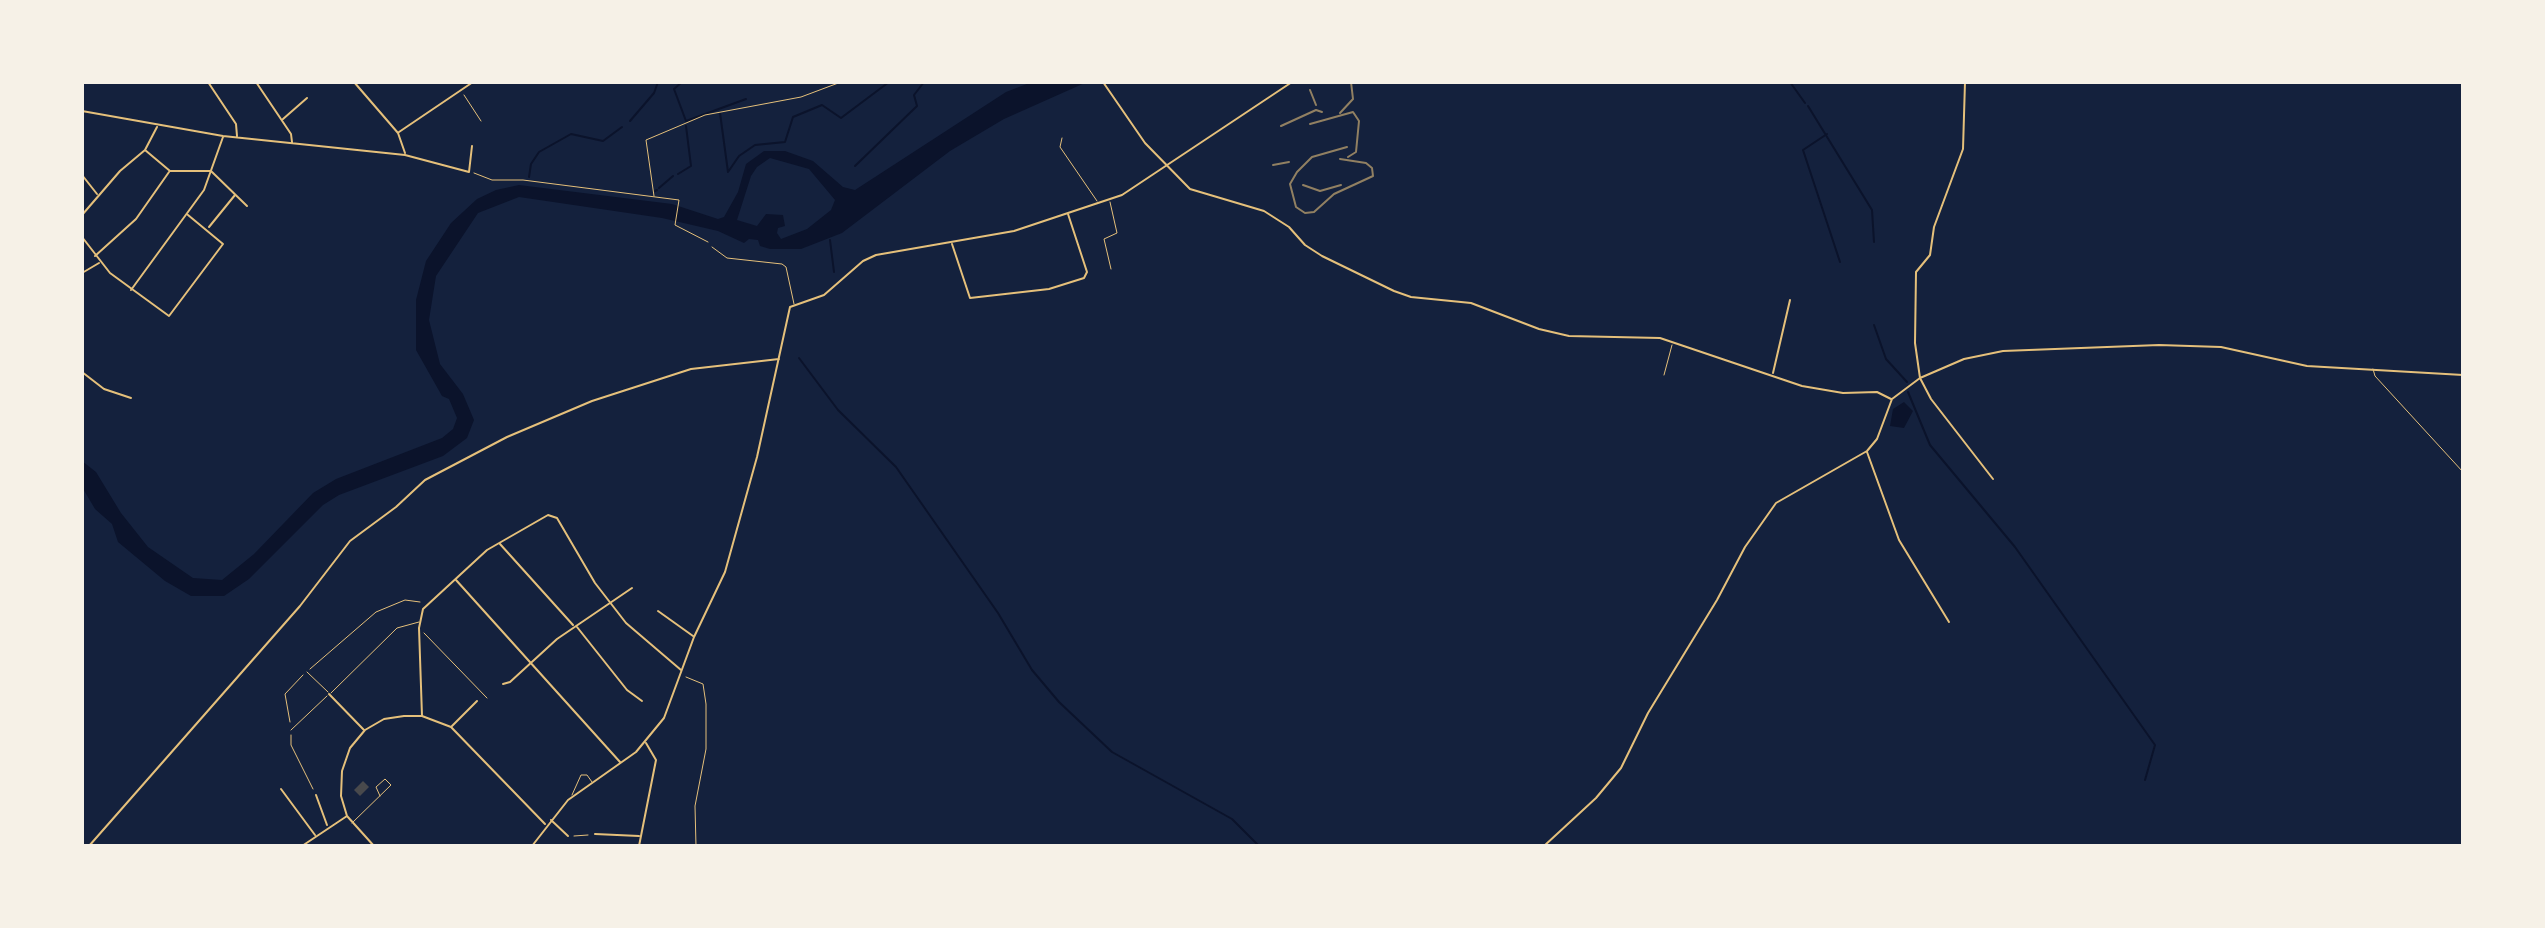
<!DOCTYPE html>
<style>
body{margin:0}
#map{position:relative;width:2545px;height:928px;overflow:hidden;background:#14213d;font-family:Poppins,sans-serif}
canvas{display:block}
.frame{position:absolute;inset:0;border:84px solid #f6f1e7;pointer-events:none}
</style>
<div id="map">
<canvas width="2545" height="928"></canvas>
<div class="frame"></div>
</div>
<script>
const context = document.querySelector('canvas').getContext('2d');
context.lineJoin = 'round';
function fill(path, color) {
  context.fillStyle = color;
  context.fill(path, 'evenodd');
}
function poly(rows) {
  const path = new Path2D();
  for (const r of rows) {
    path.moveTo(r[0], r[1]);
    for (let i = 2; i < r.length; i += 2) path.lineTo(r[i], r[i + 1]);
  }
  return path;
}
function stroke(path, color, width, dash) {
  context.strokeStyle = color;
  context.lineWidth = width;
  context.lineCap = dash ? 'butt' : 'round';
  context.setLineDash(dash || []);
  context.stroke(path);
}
fill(poly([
 [1032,82,1087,82,1004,119,950,151,842,233,801,249,770,249,760,246,758,240,749,239,744,243,718,231,662,218,519,197,478,213,436,276,429,320,440,364,463,394,474,420,467,438,443,456,339,495,323,505,249,579,224,596,191,596,165,581,118,542,112,524,95,509,82,487,82,461,96,472,121,513,148,547,193,578,222,580,254,554,313,493,336,479,442,438,453,429,457,418,449,399,442,396,416,350,416,300,426,261,451,223,477,199,496,190,519,185,672,204,718,219,724,217,738,192,746,164,764,151,785,151,813,161,843,187,855,190,1006,92],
 [770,158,809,169,835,200,831,210,807,229,781,239,777,233,778,228,785,226,783,215,766,214,757,226,737,220,751,176,757,167],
 [1904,402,1913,411,1904,428,1890,426,1893,409]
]), '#0b132b');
stroke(poly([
 [682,82,674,89,686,121,746,99],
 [1790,82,1805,103],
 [1808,106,1872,210,1874,242],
 [720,113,728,172,739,156,755,145,785,142,793,117,822,105,841,118,889,82],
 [630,121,654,93,658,82],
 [1827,134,1803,150,1840,262],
 [855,166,917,106,914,95,924,82],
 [678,174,691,166,686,126],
 [529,177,531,164,539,152,571,134,603,141,622,127],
 [659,188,673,176],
 [655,191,657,190],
 [830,240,834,272],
 [1874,325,1886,359,1907,382],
 [799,358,838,410,896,467,998,613,1032,670,1059,702,1112,752,1232,819,1259,846],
 [1908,392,1930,445,2015,547,2155,745,2145,780]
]), '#0b132b', 2);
fill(poly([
 [363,781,369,787,360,796,354,790]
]), '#48494c');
stroke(poly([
 [464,95,481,121],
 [474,173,492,180,523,180,679,200,675,225,708,242],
 [654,196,646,140,705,115,801,97,841,82],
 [424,633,487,698],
 [310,669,376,612,405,600,420,602],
 [686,677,703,684,706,704,706,749,695,806,696,846],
 [290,722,285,694,303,675],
 [291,735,291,745,313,789],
 [574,836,588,835]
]), '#e5c07b', 1);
stroke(poly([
 [1062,138,1060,147,1097,201],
 [1110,202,1117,233,1104,239,1111,269],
 [712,247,727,258,782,264,786,267,794,304],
 [2373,369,2375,376,2463,472],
 [1664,375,1672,345],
 [572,795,581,775,587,775,592,782],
 [352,823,391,785,385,779,376,787,380,796]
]), '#e5c07b', 1);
stroke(poly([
 [307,672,328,692],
 [331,693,397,628,419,622],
 [291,730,327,696]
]), '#e5c07b', 1);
stroke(poly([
 [208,82,236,124,237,136],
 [256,82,291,134,292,142],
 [354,82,398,133,405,153],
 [1103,82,1145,143,1190,189,1264,211,1289,227,1305,245,1322,256,1394,291,1411,297,1471,303,1539,329,1569,336,1660,338,1802,386,1843,393,1877,392,1891,399],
 [1965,82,1963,149,1934,227,1930,255,1916,272,1915,343,1920,378,1931,399,1993,479],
 [82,111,223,136,405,155,469,172,472,146],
 [283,119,307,98],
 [399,132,473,82],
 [145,150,170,171,211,171,247,206],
 [82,175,97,194],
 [82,215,120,171,145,150,157,127],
 [209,227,235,195],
 [82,237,110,273,169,316,223,244,188,215],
 [952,244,970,298,1049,289,1084,278,1087,272,1068,214],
 [95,256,136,219,169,172],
 [82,273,99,263],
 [131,290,204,190,223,137],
 [82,372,104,389,131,398],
 [1773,373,1790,300],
 [1867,452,1899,540,1949,622],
 [500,544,573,625],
 [456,580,620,762],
 [658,611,693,636],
 [577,627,627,690,642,701],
 [503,684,510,682,557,639,632,588],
 [329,694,364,730],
 [422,716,419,628,423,609,487,550,548,515,557,518,595,583,626,623,681,670],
 [452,726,477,701],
 [281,789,315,835],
 [316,795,327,825],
 [551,820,568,836],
 [595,834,639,836],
 [89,846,300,606,350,541,396,507,425,480,507,437,592,401,691,369,779,359],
 [302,846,347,816],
 [374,846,347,816,341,796,342,771,350,748,365,730,384,719,404,716,422,716,451,727,545,824],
 [441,846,443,846],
 [532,846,568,800,636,752,664,718,694,637,725,572,757,457,790,307,824,295,863,261,876,255,1014,231,1122,195,1292,82],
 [639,846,656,760,646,743],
 [1544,846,1596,798,1621,768,1648,713,1717,600,1745,547,1776,503,1867,451,1877,439,1892,399,1920,378,1964,359,2003,351,2159,345,2221,347,2307,366,2463,375]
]), '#e5c07b', 2);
stroke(poly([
 [1310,90,1316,105],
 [1340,113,1353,99,1351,82],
 [1310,124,1353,112,1359,121,1356,152,1348,157],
 [1281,126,1316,110,1322,112],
 [1340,159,1366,163,1372,168,1373,176,1334,194,1314,212,1305,213,1296,207,1290,184,1297,172,1312,157,1347,147],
 [1273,165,1289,162],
 [1303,185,1320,191,1341,185]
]), '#918062', 2);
</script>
